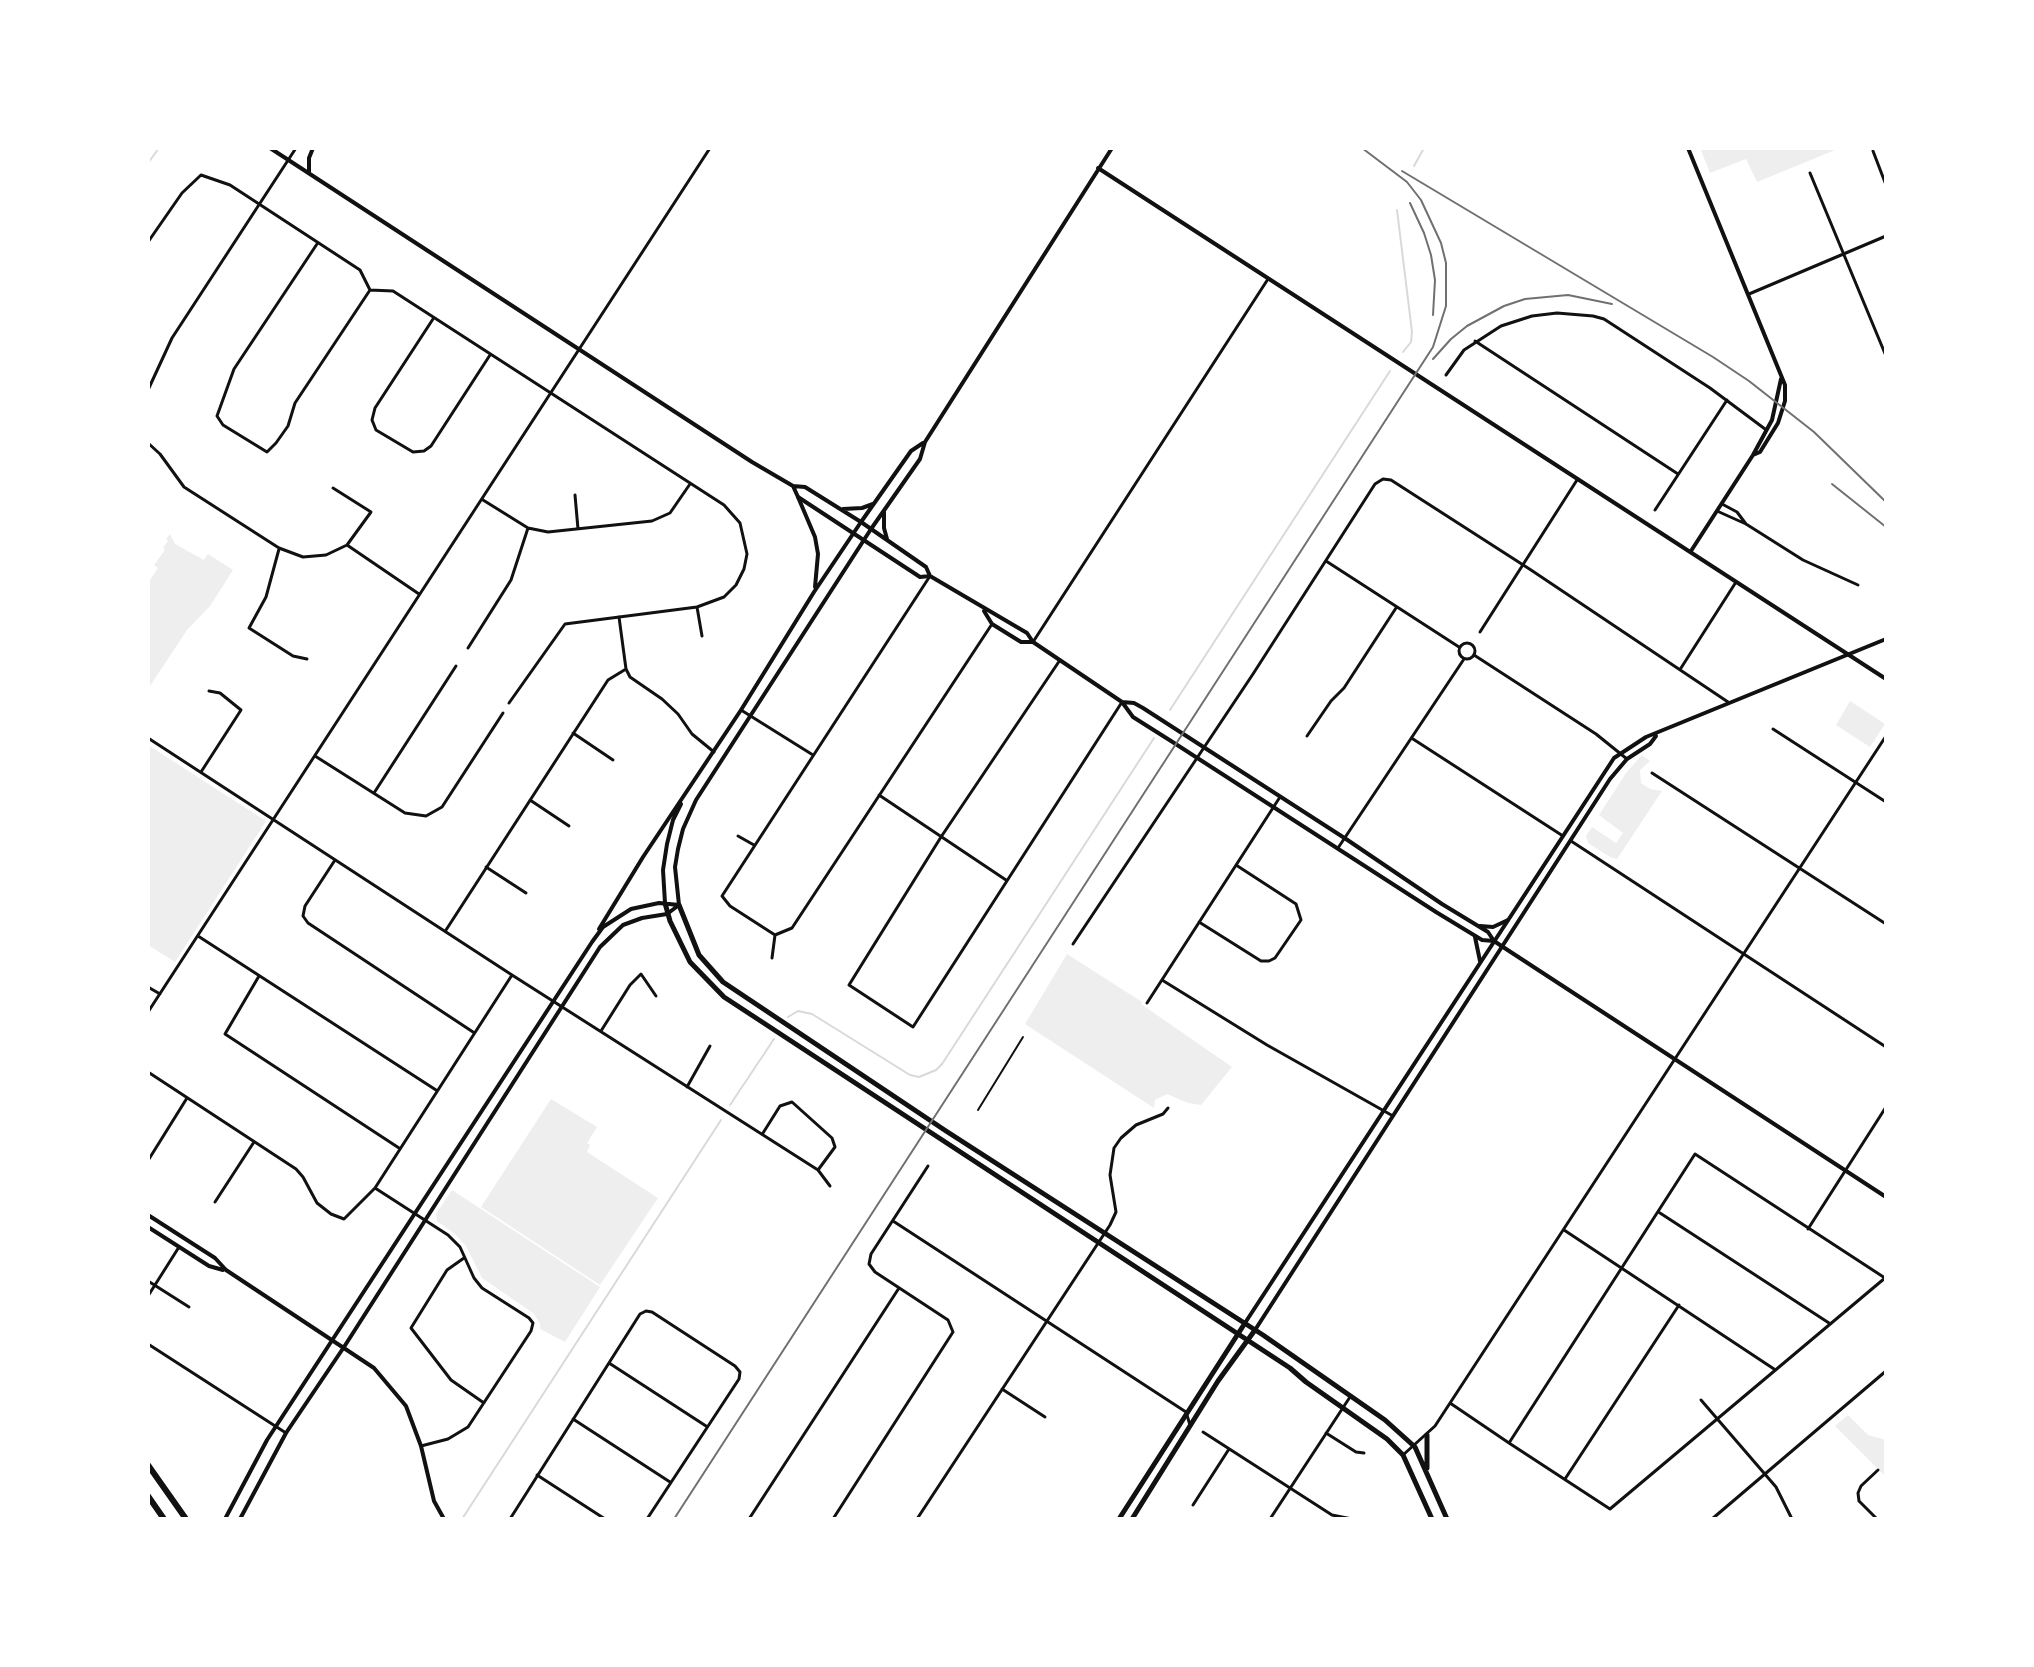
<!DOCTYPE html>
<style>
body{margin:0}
#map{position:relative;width:2034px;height:1667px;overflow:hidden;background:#fff;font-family:Ubuntu,sans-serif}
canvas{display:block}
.frame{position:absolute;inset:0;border:150px solid #fff;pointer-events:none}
</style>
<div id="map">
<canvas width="2034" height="1667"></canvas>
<div class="frame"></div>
</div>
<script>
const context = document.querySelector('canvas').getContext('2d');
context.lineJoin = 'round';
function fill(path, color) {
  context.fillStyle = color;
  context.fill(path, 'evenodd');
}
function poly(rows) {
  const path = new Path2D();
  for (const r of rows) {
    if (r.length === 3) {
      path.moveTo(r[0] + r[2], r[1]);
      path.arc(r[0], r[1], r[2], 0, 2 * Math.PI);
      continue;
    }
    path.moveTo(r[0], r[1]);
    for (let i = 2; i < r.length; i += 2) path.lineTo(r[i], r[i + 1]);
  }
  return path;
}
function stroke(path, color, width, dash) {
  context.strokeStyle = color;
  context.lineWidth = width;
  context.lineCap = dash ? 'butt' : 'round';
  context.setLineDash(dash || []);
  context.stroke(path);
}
fill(poly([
 [1700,148,1840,148,1757,182,1746,159,1710,173],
 [170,534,175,544,204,560,208,554,233,570,210,606,187,630,148,689,148,583,158,568,154,565,165,550,163,548,168,541,166,539],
 [1850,701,1885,724,1870,747,1836,725],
 [148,745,266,821,175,962,148,945],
 [1642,755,1650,761,1640,770,1641,783,1650,789,1662,791,1617,859,1610,857,1588,843,1586,836,1592,827,1616,843,1623,833,1599,815,1626,773],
 [1067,954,1142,1002,1141,1004,1232,1067,1201,1105,1188,1103,1167,1094,1155,1100,1154,1108,1025,1024],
 [551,1099,597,1127,587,1143,590,1145,587,1152,658,1198,600,1285,481,1207],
 [452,1190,600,1287,565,1342,540,1329,540,1323,533,1313,482,1278,466,1246,455,1234,437,1221,436,1214],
 [1848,1415,1868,1435,1886,1440,1886,1477,1835,1426]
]), '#eee');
stroke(poly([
 [148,163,159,148],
 [1414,166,1424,148],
 [1397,210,1412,332,1411,342,1403,352],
 [1170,710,1390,371],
 [788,1017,798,1011,812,1014,910,1075,919,1077,936,1070,942,1064,1154,738],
 [730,1105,774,1039],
 [462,1519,721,1120]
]), '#d9d9d9', 2);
stroke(poly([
 [978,1110,1023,1037]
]), '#111', 2);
stroke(poly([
 [1873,151,1886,185],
 [1810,173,1886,356],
 [148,242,182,193,201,175,230,185,360,270,370,290,393,291,724,505,740,523,747,554,744,569,736,585,724,597,697,607,565,624,509,703],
 [317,244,234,369,217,416,223,425,267,452,276,443,288,426,295,403,370,290],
 [1749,294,1886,236],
 [433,319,375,408,372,420,376,430,413,452,424,451,431,446,490,355],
 [1475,341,1678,474],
 [1446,375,1464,350,1501,326,1532,316,1557,313,1593,316,1604,319,1710,388,1765,429],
 [148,390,172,338,296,148],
 [148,443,160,454,184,487,279,548,303,557,326,555,347,545,419,594],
 [333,488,371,512,347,545],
 [575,495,578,529],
 [483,500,528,528,548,532,652,521,670,513,690,484],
 [1722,504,1737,512,1746,524],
 [1655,510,1727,400],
 [1717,511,1746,524,1803,560,1858,585],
 [279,549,266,597,249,628,293,656,307,659],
 [1326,561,1459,647],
 [697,607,702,636],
 [619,617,626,669,630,677,662,699,678,714,692,734,714,752],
 [1480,632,1577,480],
 [1033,642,1268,279],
 [1467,651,8],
 [468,648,511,580,528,528],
 [1474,655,1596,734,1627,759],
 [1060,660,941,837,849,985,913,1027,1122,702],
 [1681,668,1736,582],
 [741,710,813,755],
 [1773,729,1886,802],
 [573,733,613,760],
 [1307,736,1331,701,1344,688,1396,608],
 [148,738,512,975,818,1170,830,1186],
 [1413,739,1563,836],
 [315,756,405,813,426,816,442,807,503,713],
 [201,772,241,710,220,693,209,691],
 [1652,773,1886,924],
 [374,793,456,666],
 [879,795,1006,880],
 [530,800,569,826],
 [738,836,754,845],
 [1571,841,1886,1047],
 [1338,848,1464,659],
 [335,860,305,906,303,916,308,923,473,1032],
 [486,867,526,893],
 [1199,922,1261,961,1269,961,1275,958,1301,920,1296,904,1236,865],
 [446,930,608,680,626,669],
 [775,935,730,906,722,896,930,576],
 [775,935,792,928,992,624],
 [198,936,436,1090],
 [1073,944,1253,674,1375,484,1383,479,1391,480,1531,570,1728,702],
 [772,958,775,935],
 [259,976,225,1034,399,1148],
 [1162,980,1267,1045,1393,1116],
 [148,987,160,994],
 [1147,1003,1280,797],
 [148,1012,710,148],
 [601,1031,630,985,641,974,656,996],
 [148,1072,296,1169,303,1177,317,1203,331,1214,344,1219,375,1188,512,975],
 [687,1087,710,1046],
 [763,1133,780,1106,792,1102,832,1138,835,1147,818,1170],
 [149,1159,187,1098],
 [375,1188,448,1235,460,1247,474,1278,482,1288,529,1318,533,1323,531,1331,468,1427,448,1439,421,1446],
 [215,1202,254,1142],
 [1660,1213,1829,1323],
 [893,1221,1186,1412,1190,1425],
 [1808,1229,1886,1107],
 [1564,1230,1774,1369],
 [464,1258,447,1270,411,1328,451,1380,484,1403],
 [148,1281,189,1307],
 [148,1296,179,1247],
 [148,1344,286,1433],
 [609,1363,706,1426],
 [1002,1389,1045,1417],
 [1701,1400,1776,1487,1792,1519],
 [1450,1403,1509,1443,1610,1509,1885,1278,1695,1154,1509,1443],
 [573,1419,670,1482],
 [1203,1432,1332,1515,1352,1519],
 [1326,1433,1356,1452,1364,1453],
 [1403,1455,1435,1426,1886,736],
 [537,1475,605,1519],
 [1565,1479,1679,1305],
 [1193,1505,1229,1449],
 [510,1519,640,1314,646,1311,652,1312,735,1366,740,1372,739,1379,647,1519],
 [749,1519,899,1288],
 [833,1519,953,1332,948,1320,875,1272,869,1264,871,1254,928,1166],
 [917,1519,1110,1225,1116,1212,1110,1175,1114,1148,1121,1138,1136,1125,1163,1114,1168,1108],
 [1270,1519,1350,1397],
 [1712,1519,1886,1371],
 [1877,1519,1859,1501,1858,1493,1861,1486,1878,1470]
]), '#111', 3);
stroke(poly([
 [270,148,752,462,793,486,805,487,861,522,926,567,930,576,1027,633,1033,642,1122,702,1133,717,1171,741,1436,912,1482,940,1494,941],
 [1688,148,1785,385,1785,401,1778,423,1760,452,1753,455],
 [1098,168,1886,679],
 [309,173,309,158,313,148],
 [793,486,798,497,920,577,930,576],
 [843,509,862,508,873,504],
 [884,512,884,528,887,539],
 [861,522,911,451,923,443],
 [871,529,920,459,925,442,1112,148],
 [1691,551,1753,455,1772,420,1781,379],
 [984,611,992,624,1021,642,1033,642],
 [1122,702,1134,703,1143,708,1346,839,1442,904,1488,932,1494,941,1503,947,1886,1197],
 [1480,926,1493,927,1508,920],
 [1475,937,1480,961]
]), '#111', 4);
stroke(poly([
 [798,497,815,537,818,554,815,587],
 [665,903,663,870,667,844,673,820,681,804],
 [679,905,675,867,678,849,683,829,696,800,871,529],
 [599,929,643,857,741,710,814,592,861,522],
 [148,1215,215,1258,226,1270,374,1368,406,1406,421,1446,434,1501,444,1519],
 [148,1227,209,1266,223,1270],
 [1245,1323,1614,758,1646,737,1886,639],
 [1255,1330,1610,779,1627,759,1650,744,1656,736],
 [225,1519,267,1440,592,942,603,927,631,909,659,903,679,905],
 [240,1519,286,1433,344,1347,600,947,623,925,642,918,667,914,679,905]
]), '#111', 4);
stroke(poly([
 [665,903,670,921,690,962,724,997,1290,1368,1306,1382,1387,1439,1403,1455,1432,1519],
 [679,905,699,955,723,982,946,1131,1263,1335,1385,1420,1415,1447,1447,1519],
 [1427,1435,1427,1468],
 [1119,1519,1245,1323],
 [1132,1519,1218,1381,1255,1330]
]), '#111', 5);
stroke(poly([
 [148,1465,186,1519],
 [148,1496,164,1519]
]), '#111', 6);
stroke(poly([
 [1402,171,1713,357,1749,381,1814,432,1886,502],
 [1410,203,1424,233,1431,255,1435,280,1433,315],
 [1433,359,1451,339,1467,326,1504,306,1525,299,1568,295,1612,304],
 [1832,484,1886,527],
 [674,1519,1433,347,1446,306,1446,263,1441,243,1421,200,1407,182,1362,148]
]), '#707070', 2);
</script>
